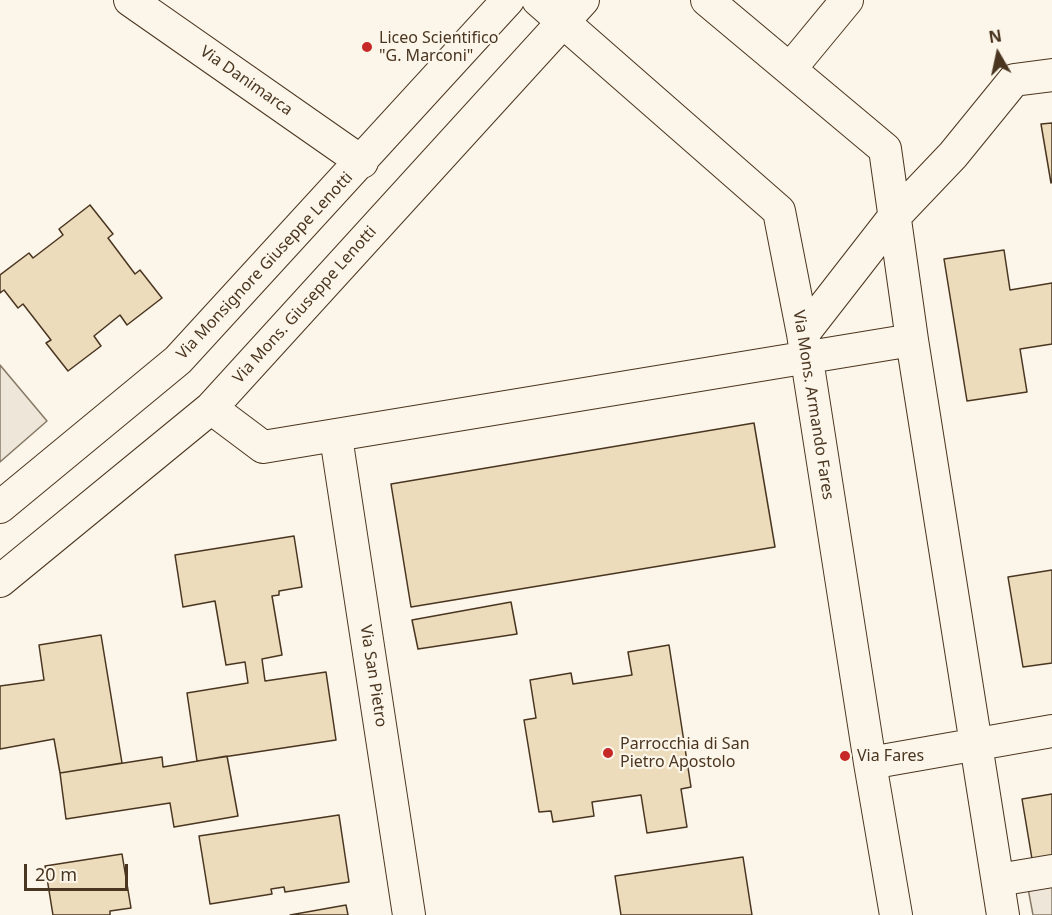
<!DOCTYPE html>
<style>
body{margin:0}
#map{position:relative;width:1052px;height:915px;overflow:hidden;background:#fbf6e9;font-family:"Noto Sans",sans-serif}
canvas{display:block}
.north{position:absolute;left:968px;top:24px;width:60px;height:60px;-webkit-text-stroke:4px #fbf6e9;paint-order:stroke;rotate:351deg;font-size:16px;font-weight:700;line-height:24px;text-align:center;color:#4a3520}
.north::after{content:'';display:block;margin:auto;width:21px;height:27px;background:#4a3520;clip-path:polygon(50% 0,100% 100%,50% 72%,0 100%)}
.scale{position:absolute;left:24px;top:864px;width:104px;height:27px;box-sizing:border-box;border:3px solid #4a3520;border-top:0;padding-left:8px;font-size:18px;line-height:21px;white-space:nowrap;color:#4a3520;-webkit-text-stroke:4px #fbf6e9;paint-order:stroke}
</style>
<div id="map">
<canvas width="1052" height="915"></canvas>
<div class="north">N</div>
<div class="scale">20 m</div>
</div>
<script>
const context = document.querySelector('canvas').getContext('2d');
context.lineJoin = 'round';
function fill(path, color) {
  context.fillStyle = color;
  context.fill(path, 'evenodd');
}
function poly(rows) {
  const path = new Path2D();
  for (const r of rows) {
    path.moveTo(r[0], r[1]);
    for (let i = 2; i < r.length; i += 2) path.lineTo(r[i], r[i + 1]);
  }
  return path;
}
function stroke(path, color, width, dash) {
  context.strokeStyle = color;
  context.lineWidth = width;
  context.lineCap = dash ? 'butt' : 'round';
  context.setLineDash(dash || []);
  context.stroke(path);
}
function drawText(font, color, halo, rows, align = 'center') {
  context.font = font + ' "Noto Sans",sans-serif';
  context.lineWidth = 4.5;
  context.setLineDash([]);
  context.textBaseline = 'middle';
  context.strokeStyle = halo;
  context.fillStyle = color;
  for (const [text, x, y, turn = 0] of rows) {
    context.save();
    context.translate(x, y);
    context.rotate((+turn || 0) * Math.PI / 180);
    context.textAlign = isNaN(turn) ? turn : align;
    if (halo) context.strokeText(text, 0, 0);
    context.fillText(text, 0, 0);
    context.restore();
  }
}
const green = poly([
 [0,365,47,421,0,462,0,365],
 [1052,879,1052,915,1033,915,1027,883,1052,879]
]);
fill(green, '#ede6d9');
stroke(green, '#887966', 1.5);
const building = poly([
 [1052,123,1052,182,1051,183,1041,124,1052,123],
 [90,205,113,234,108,238,135,274,140,270,162,298,127,325,120,315,94,336,101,346,68,371,46,343,51,340,23,304,18,308,4,290,0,293,0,275,29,253,33,258,63,235,59,229,90,205],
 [1004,250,1010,290,1052,283,1052,344,1020,349,1027,392,967,401,944,259,1004,250],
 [754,423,775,547,411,607,391,484,754,423],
 [294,536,302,587,279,591,279,595,272,596,282,655,262,659,265,681,326,672,336,740,197,761,187,693,248,683,245,662,226,665,215,601,183,607,175,555,294,536],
 [1052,570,1052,663,1023,667,1008,577,1052,570],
 [511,602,517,634,418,649,412,620,511,602],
 [101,635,122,763,60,773,54,739,0,749,0,686,44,680,39,645,101,635],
 [669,645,691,787,681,789,687,827,647,833,641,795,592,802,594,816,553,822,551,811,539,812,524,720,536,718,530,680,571,673,573,684,632,675,628,652,669,645],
 [227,756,238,816,174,827,170,803,66,819,60,773,162,757,163,767,227,756],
 [1052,794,1052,856,1032,859,1022,799,1052,794],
 [339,815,349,882,285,892,284,887,271,889,272,894,210,904,199,836,339,815],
 [122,854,131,908,110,911,110,915,53,915,45,866,122,854],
 [743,857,752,915,621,915,615,876,743,857],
 [346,905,348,915,290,915,346,905]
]);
fill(building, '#ecdcbc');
stroke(building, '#4a3520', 1.5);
const street = poly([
 [130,0,362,162],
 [538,0,779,211,803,334,870,763,896,915],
 [707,0,885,149,912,340,1003,915],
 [790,69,847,0],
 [803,334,894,217,953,155,1014,80,1052,75],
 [211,408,263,447,912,340],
 [336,437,409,915],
 [0,507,178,360,508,0],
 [0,581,211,408,583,0],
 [870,763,1052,731],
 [998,880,1052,871]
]);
stroke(street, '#4a3520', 34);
stroke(street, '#fbf6e9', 32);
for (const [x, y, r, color] of [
 [367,47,6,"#c62828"],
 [608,753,6,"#c62828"],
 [845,756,6,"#c62828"]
]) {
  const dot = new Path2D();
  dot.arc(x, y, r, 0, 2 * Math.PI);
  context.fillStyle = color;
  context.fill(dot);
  stroke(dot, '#fbf6e9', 2);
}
drawText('16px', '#4a3520', '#fbf6e9', [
 ["Liceo Scientifico",379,38],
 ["\"G. Marconi\"",379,56],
 ["Parrocchia di San",620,744],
 ["Pietro Apostolo",620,762],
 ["Via Fares",857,756]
], 'left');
drawText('16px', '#4a3520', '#fbf6e9', [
 ["Via Danimarca",246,81,35],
 ["Via Monsignore Giuseppe Lenotti",265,266,-47],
 ["Via Mons. Giuseppe Lenotti",305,305,-48],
 ["Via Mons. Armando Fares",813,405,81],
 ["Via San Pietro",373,676,81]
]);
</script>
